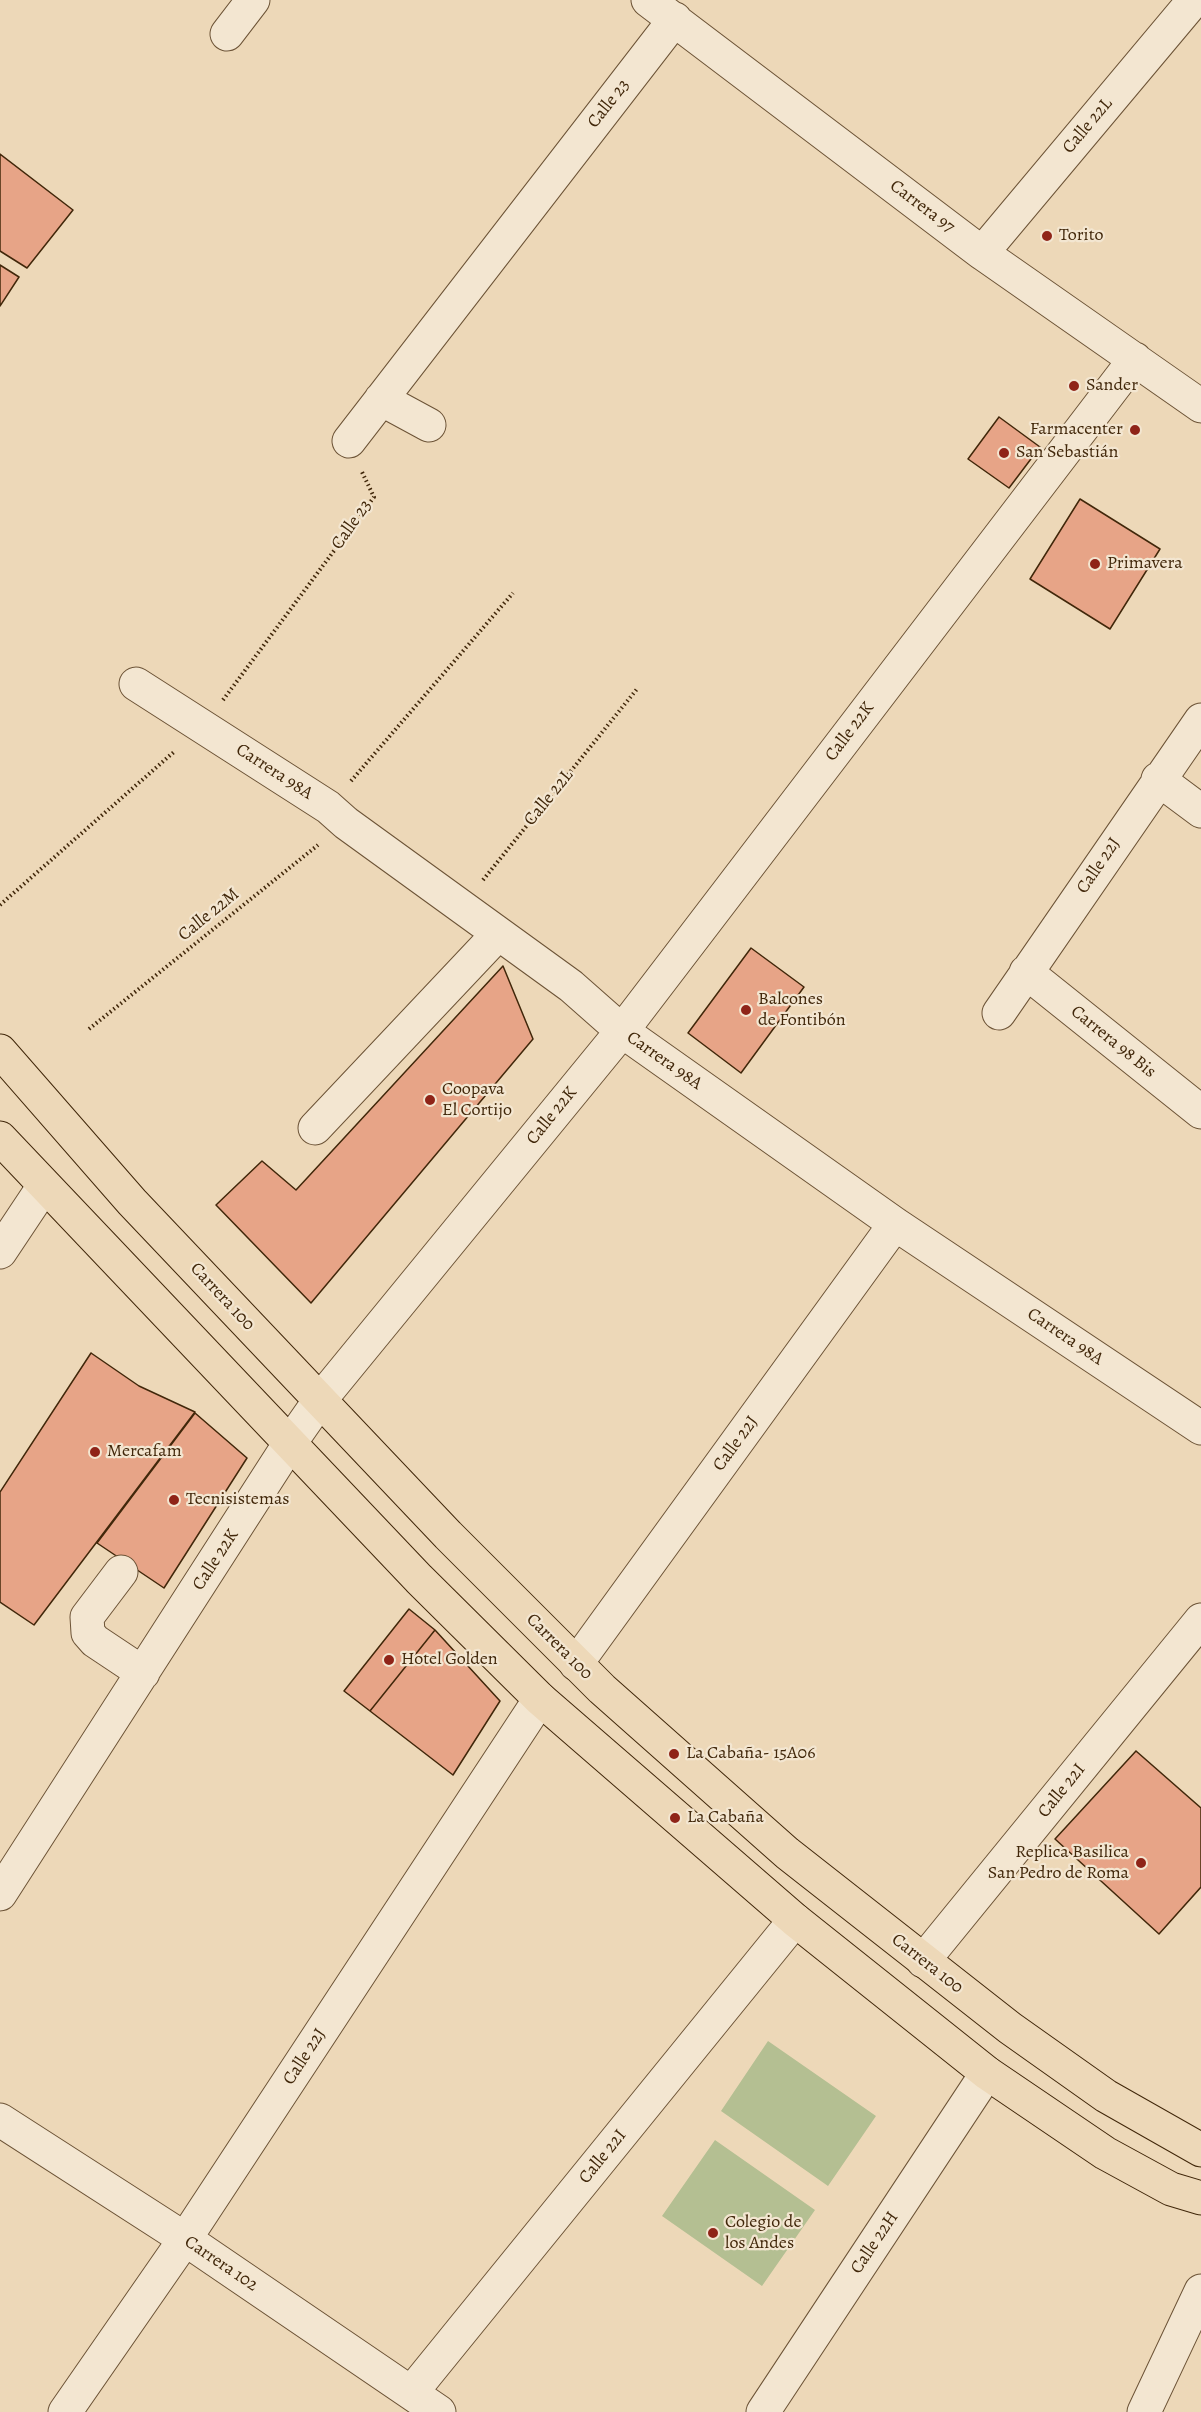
<!DOCTYPE html>
<meta charset="utf-8">
<style>
body{margin:0}
canvas{display:block;background:#edd8b8}
</style>
<canvas width="1201" height="2412"></canvas>
<script>
const context = document.querySelector('canvas').getContext('2d');
context.lineJoin = 'round';
function fill(path, color) {
  context.fillStyle = color;
  context.fill(path, 'evenodd');
}
function poly(rows) {
  const path = new Path2D();
  for (const r of rows) {
    path.moveTo(r[0], r[1]);
    for (let i = 2; i < r.length; i += 2) path.lineTo(r[i], r[i + 1]);
  }
  return path;
}
function stroke(path, color, width, dash) {
  context.strokeStyle = color;
  context.lineWidth = width;
  context.lineCap = dash ? 'butt' : 'round';
  context.setLineDash(dash || []);
  context.stroke(path);
}
function drawText(font, color, halo, rows, align = 'center') {
  context.font = font + ' Alegreya,serif';
  context.lineWidth = 4.5;
  context.setLineDash([]);
  context.textBaseline = 'middle';
  context.strokeStyle = halo;
  context.fillStyle = color;
  for (const [text, x, y, turn = 0] of rows) {
    context.save();
    context.translate(x, y);
    context.rotate((+turn || 0) * Math.PI / 180);
    context.textAlign = isNaN(turn) ? turn : align;
    if (halo) context.strokeText(text, 0, 0);
    context.fillText(text, 0, 0);
    context.restore();
  }
}
fill(poly([
 [768,2041,876,2116,828,2186,721,2111],
 [715,2140,815,2210,762,2286,662,2216]
]), '#b4bf92');
const building = poly([
 [0,154,73,210,27,268,0,251,0,154],
 [0,265,19,277,0,306,0,265],
 [999,417,1040,447,1009,488,968,459,999,417],
 [1080,499,1160,549,1110,629,1030,579,1080,499],
 [751,948,804,987,741,1073,688,1033,751,948],
 [503,966,533,1039,311,1303,216,1205,262,1161,296,1190,503,966],
 [91,1353,139,1386,195,1412,34,1625,0,1602,0,1492,91,1353],
 [195,1413,247,1458,164,1588,97,1543,195,1413],
 [409,1609,435,1630,370,1711,344,1691,409,1609],
 [435,1630,500,1701,453,1775,370,1711,435,1630],
 [1136,1751,1201,1808,1201,1887,1159,1934,1055,1839,1136,1751]
]);
fill(building, '#e7a487');
stroke(building, '#41270a', 1.5);
const minor = poly([
 [648,0,982,253,1201,406],
 [227,34,253,0],
 [982,253,1194,0],
 [381,399,429,425],
 [349,441,675,19],
 [136,684,328,807,346,823,571,986,622,1031,895,1224,1201,1428],
 [1158,779,1201,811],
 [1026,972,1201,1112],
 [999,1013,1201,720],
 [315,1128,498,934],
 [0,1252,44,1186],
 [121,1572,87,1617,88,1633,95,1641,143,1673],
 [576,1664,895,1224],
 [0,1894,290,1443,320,1400,622,1031,1135,359],
 [923,1961,1201,1620],
 [0,2120,185,2239,439,2412],
 [411,2393,795,1920],
 [65,2412,185,2239,540,1699],
 [763,2412,987,2073],
 [1144,2412,1201,2291]
]);
const major = poly([
 [0,1051,132,1202,448,1535,602,1689,787,1853,1010,2028,1106,2096,1201,2150],
 [0,1138,419,1579,540,1699,795,1920,987,2073,1105,2153,1171,2189,1201,2198]
]);
stroke(minor, '#6c5336', 35);
stroke(major, '#41270a', 35);
stroke(poly([
 [223,700,374,497,362,472],
 [351,781,513,593],
 [483,880,637,689],
 [0,905,175,751],
 [89,1029,318,845]
]), '#41270a', 4, [1.5, 3]);
stroke(minor, '#f3e6d1', 33);
stroke(major, '#edd8b8', 33);
for (const [x, y, r, color] of [
 [1047,236,6,"#8f2418"],
 [1074,386,6,"#8f2418"],
 [1135,430,6,"#8f2418"],
 [1004,453,6,"#8f2418"],
 [1095,564,6,"#8f2418"],
 [746,1010,6,"#8f2418"],
 [430,1100,6,"#8f2418"],
 [95,1452,6,"#8f2418"],
 [174,1500,6,"#8f2418"],
 [389,1660,6,"#8f2418"],
 [674,1754,6,"#8f2418"],
 [675,1818,6,"#8f2418"],
 [1141,1863,6,"#8f2418"],
 [713,2233,6,"#8f2418"]
]) {
  const dot = new Path2D();
  dot.arc(x, y, r, 0, 2 * Math.PI);
  context.fillStyle = color;
  context.fill(dot);
  stroke(dot, '#f3e6d1', 2);
}
drawText('18px', '#41270a', '#f3e6d1', [
 ["Calle 23",609,104,-52],
 ["Calle 22L",1088,126,-50],
 ["Carrera 97",922,207,37],
 ["Calle 23",352,525,-55],
 ["Calle 22K",850,732,-53],
 ["Carrera 98A",274,772,33],
 ["Calle 22L",549,798,-51],
 ["Calle 22J",1099,866,-56],
 ["Calle 22M",209,915,-39],
 ["Carrera 98 Bis",1113,1042,39],
 ["Carrera 98A",664,1061,35],
 ["Calle 22K",552,1116,-51],
 ["Carrera 100",222,1297,47],
 ["Carrera 98A",1065,1337,34],
 ["Calle 22J",736,1444,-54],
 ["Calle 22K",216,1560,-57],
 ["Carrera 100",559,1647,45],
 ["Calle 22I",1062,1791,-51],
 ["Carrera 100",927,1964,38],
 ["Calle 22J",305,2057,-57],
 ["Calle 22I",603,2157,-51],
 ["Calle 22H",875,2243,-56],
 ["Carrera 102",221,2264,34]
]);
drawText('18px', '#41270a', '#f3e6d1', [
 ["Torito",1059,236],
 ["Sander",1086,386],
 ["Farmacenter",1123,430,"right"],
 ["San Sebastián",1016,453],
 ["Primavera",1107,564],
 ["Balcones",758,1000],
 ["de Fontibón",758,1021],
 ["Coopava",442,1090],
 ["El Cortijo",442,1111],
 ["Mercafam",107,1452],
 ["Tecnisistemas",186,1500],
 ["Hotel Golden",401,1660],
 ["La Cabaña- 15A06",686,1754],
 ["La Cabaña",687,1818],
 ["Replica Basilica",1129,1853,"right"],
 ["San Pedro de Roma",1129,1874,"right"],
 ["Colegio de",725,2223],
 ["los Andes",725,2244]
], 'left');
</script>
